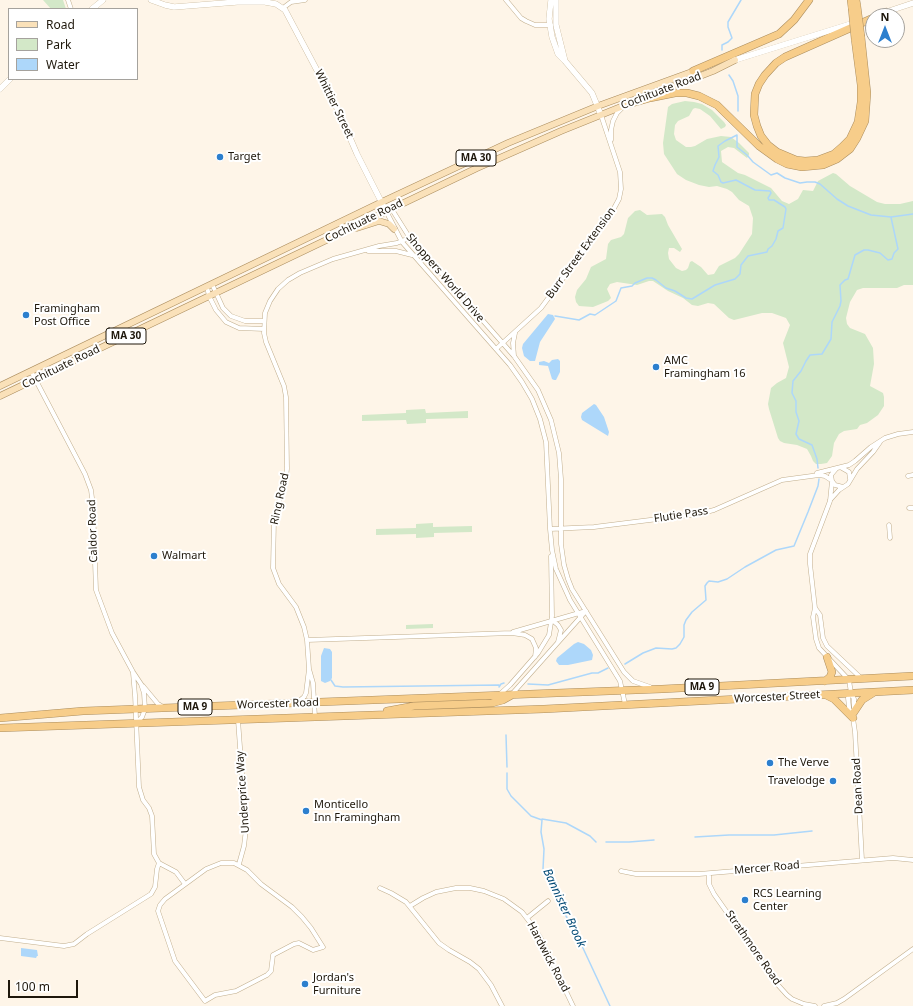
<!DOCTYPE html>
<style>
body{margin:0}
#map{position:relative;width:913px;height:1006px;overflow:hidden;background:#fef5e8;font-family:"Noto Sans",sans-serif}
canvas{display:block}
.legend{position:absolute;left:8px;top:8px;width:130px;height:72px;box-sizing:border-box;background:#fff;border:1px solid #a5a29d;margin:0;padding:5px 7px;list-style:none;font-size:12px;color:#1e170b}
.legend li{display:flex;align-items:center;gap:8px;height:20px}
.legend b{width:20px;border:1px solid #a5a29d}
.north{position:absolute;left:865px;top:8px;width:40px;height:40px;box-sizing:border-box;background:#fff;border:1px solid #a5a29d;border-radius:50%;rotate:0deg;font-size:11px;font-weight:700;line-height:16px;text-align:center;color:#1e170b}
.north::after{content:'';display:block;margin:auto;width:14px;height:18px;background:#2c7fce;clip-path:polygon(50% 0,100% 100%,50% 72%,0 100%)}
.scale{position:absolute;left:8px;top:980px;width:70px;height:18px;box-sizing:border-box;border:2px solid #1e170b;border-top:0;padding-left:5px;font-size:12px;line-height:14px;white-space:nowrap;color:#1e170b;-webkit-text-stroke:3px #fff;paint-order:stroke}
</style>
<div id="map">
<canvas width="913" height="1006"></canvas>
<ul class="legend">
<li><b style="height:5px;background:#fae1b9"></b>Road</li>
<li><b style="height:11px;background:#d3e8c8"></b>Park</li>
<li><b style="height:11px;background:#add7fa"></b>Water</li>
</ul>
<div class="north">N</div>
<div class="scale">100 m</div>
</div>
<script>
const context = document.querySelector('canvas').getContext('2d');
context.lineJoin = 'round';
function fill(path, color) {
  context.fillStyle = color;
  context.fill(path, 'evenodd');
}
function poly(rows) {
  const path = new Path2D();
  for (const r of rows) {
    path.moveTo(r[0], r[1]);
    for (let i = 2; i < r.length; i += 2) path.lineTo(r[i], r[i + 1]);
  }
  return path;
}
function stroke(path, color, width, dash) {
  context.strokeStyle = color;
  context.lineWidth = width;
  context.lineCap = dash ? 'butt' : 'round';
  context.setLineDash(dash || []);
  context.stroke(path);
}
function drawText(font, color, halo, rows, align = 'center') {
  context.font = font + ' "Noto Sans",sans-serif';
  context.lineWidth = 4;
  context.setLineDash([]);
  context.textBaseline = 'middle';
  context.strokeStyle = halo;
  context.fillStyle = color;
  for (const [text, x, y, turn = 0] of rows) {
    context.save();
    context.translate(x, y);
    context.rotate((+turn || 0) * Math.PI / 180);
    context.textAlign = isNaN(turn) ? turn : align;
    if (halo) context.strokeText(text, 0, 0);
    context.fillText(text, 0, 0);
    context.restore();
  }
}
fill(poly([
 [43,0,63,0,66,9,51,9],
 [685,101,694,102,702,104,712,110,724,122,726,125,725,127,721,129,710,116,700,109,695,108,693,109,689,116,678,121,675,125,674,134,676,140,686,147,691,147,695,146,707,139,721,136,731,137,739,143,749,153,749,155,747,158,734,148,728,147,721,151,722,162,738,173,745,175,771,188,782,201,789,204,798,199,803,190,813,191,818,181,833,173,836,174,850,186,877,202,885,204,900,204,913,201,913,285,904,285,897,288,863,288,857,290,850,302,846,318,847,324,850,328,865,334,873,348,874,364,870,386,883,393,884,397,884,406,878,415,867,423,860,425,857,429,844,431,839,434,834,443,832,456,827,463,821,464,816,464,813,461,811,456,807,449,797,445,784,443,780,441,778,438,769,409,768,404,771,388,777,383,786,378,789,367,783,343,790,325,786,318,772,313,762,313,734,320,729,318,714,304,708,303,698,306,692,305,683,298,668,291,653,281,649,281,637,285,617,282,610,284,607,289,611,298,608,301,593,307,579,306,576,302,575,297,577,290,586,279,591,267,606,259,608,244,611,240,621,237,624,234,628,218,635,211,640,210,647,215,662,214,665,217,668,225,682,249,680,252,674,248,669,248,668,253,669,259,676,268,682,271,686,270,688,268,690,262,692,261,701,267,708,275,714,274,719,266,735,258,739,254,752,234,753,218,749,206,739,200,732,192,727,189,717,186,709,187,699,185,686,180,677,174,664,154,663,143,668,107,672,104],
 [425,409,426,413,468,411,468,418,426,419,426,423,407,424,406,420,362,421,362,415,406,413,406,410],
 [433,523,433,527,472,526,472,532,434,533,434,537,416,538,416,534,376,535,376,529,416,528,416,524],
 [433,624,433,628,406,629,406,625]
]), '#d3e8c8');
fill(poly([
 [548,314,553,315,555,319,540,342,535,361,530,361,524,356,522,348,523,344],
 [558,359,560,361,560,372,556,380,554,380,552,379,548,366,539,365,539,362,544,361,549,363,552,360],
 [594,404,596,405,604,417,609,432,608,436,582,420,581,417,582,413],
 [578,642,584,644,591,650,593,655,592,660,568,665,559,665,556,661,557,658,574,644],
 [324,648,330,649,332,652,332,678,330,681,325,683,321,681,321,656],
 [21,948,37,950,38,956,37,956,36,958,21,956]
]), '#add7fa');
stroke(poly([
 [722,50,722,45,728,42,732,38,728,27,728,22,741,0],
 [729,75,733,81,738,96,738,111],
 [737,135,737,147,747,155,753,162,771,175,777,173,785,178,800,183,807,182,815,182,820,184,837,199,848,206,871,215,891,217,892,222,898,249,894,253,892,259,888,260,880,253,868,250,864,250,855,255,848,279,845,280,840,285,841,301,840,306,832,322,831,339,822,354,810,355,806,361,801,371,793,381,792,393,796,401,796,412,799,421,796,434,799,439,812,445,817,459,818,468],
 [891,217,913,214],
 [555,316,579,320,590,314,595,315,616,301,621,288,632,286,635,283,647,278,652,278,656,280,666,288,675,291,686,298,692,299,715,285,735,279,740,274,741,265,748,256,767,252,768,249,772,246,776,239,778,231,783,228,786,209,785,207,774,200,769,200,768,198,771,193,770,191,755,190,736,180,723,183,721,182,718,175,713,171,715,165,719,157,718,146,725,141,737,135],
 [625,664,643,653,656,648,672,649,676,648,680,644,684,637,684,625,686,620,692,612,706,600,705,586,707,583,709,581,718,582,727,579,745,567,776,550,794,546,808,512,818,486,819,479],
 [331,680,335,686,343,687,499,685],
 [528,684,548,685,592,673,598,673,608,668],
 [499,687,501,684,504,683],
 [506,735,507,767],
 [507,773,507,789,511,796,531,816,542,820,541,832,544,849,543,869,566,916,575,931,610,1006],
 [542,819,566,823,590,836,596,842],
 [695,837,729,835,774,835,812,831],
 [606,842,629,842,654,840]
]), '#add7fa', 1.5);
const street = poly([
 [68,0,71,9],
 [506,0,521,18,526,21,535,25,551,25],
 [283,8,291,2,305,0],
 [611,140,611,130,613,121,617,113,622,108],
 [391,208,413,243,442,274,514,356,538,390,551,420,559,453,561,479,561,544,564,565,568,579,572,589,624,672,633,681,650,687],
 [386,211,402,242,510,365,522,382,532,399,540,419,546,442,550,529,552,550,556,569,570,600,620,681,625,704],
 [368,251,396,251,412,255],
 [212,284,223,308,231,316,245,321,264,321],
 [207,287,209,296,216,310,226,322,239,328,264,329],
 [496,349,541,308,612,212,619,199,621,189,620,172,601,115],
 [514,356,513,343,515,333],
 [31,371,85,474,91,490,93,506,96,590,112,633,133,672,141,684,144,693,145,709,142,717,137,722],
 [842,468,849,472,850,479],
 [836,469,831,475,832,481,835,485,843,487],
 [817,473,849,465,855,461,871,447,885,438,898,434,913,432],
 [908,476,913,475],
 [832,481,830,501,810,554,810,564,815,608,813,617,816,639,819,648,849,680,851,693,854,699,854,710],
 [830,500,839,490,848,484,857,469,873,452,880,442],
 [909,508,913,508],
 [889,525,890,538],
 [550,529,594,527,698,514,714,510,782,480,819,475,825,476,831,480],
 [815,608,820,615,823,638,827,646,862,679],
 [552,620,558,625,561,630,558,642],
 [513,632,586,611],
 [307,640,512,633,525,635,532,639,536,648,535,657],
 [133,673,135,695,139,787,143,800,149,808,152,816,154,854,159,863,176,872,185,884],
 [143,686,158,704,163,707],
 [851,693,848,698,849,707,849,710,852,711,855,732,862,860],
 [500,694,510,685,538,653,549,635,552,616,551,556],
 [512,694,586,611],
 [299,701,304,697,306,693,309,669],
 [315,717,313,683,309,669,307,640,304,627,296,607,279,584,273,568,274,520,276,510,285,484,287,469,286,397,284,386,266,342,264,333,265,313,270,301,278,289,288,280,300,273,333,259,379,246,397,243,409,238],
 [238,720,246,829,244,846,239,864],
 [221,863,234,863,247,870,261,884,292,907,302,917,311,928,323,947,313,950,299,943,294,944,273,955,271,971,267,975,236,991,215,995,205,1001,175,961,158,911,160,905,165,899,206,869,221,863],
 [621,871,636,874,699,874,893,858,913,860],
 [709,874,709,884,714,894,778,985,787,995,792,999,804,1004,815,1006],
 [380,888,391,893,406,902,439,943,449,950,470,962,479,969,491,985,502,1006],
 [410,906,423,898,436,892,456,888,470,888,484,891,504,899,522,912,532,925,540,937,573,1006],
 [527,918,548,901],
 [0,938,64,946,74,944,87,934,151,894,155,887,157,869,159,863],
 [824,1006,837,1003,844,999,913,949]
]);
const secondary = poly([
 [151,0,165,5,174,7,237,2,265,2,276,4,285,10,338,110,357,154,386,211],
 [551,0,549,19,552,37,558,54,565,61],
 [556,0,556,25,565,61,592,93,601,115],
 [92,9,103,0],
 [883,13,913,3],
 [735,60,857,22],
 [0,89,10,79]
]);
const primary = poly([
 [649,96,713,71,735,60],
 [357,228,379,221,389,224,394,229],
 [0,386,382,202,508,143,598,106,697,70],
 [0,396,477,168,561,131,633,102]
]);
const highway = poly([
 [851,0,852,8],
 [856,0,857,6],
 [877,16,886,12],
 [855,39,861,85,861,102,858,122,850,139,842,147,834,154,818,160,805,161,796,160,777,152,768,145,761,136,757,126,754,115,755,94,759,84,765,75,776,63,785,57,873,18],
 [693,71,779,34,794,20,809,0],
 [629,104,650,98,675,93,687,93,699,96,717,105,759,146,777,159,787,164,802,167,823,165,837,159,850,149,857,138,865,121,867,93,861,37],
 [825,681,830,677,832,672,827,657],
 [826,695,834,699,853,718],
 [387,711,414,706,492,703,503,700,512,695],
 [852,715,862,700,873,693],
 [0,718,83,711,662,689,913,676],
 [0,728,544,709,913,690]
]);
stroke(street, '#c1ae8d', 5);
stroke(secondary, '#c1ae8d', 6);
stroke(primary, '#ab8d5e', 7);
stroke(highway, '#ab8d5e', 8);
stroke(street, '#fff', 4);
stroke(secondary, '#fff', 5.5);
stroke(primary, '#fae1b9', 6);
stroke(highway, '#f7cd8a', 7);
const highwayBridge = poly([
 [857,6,861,37],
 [852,8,855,39]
]);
stroke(highwayBridge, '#ab8d5e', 8, []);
stroke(highwayBridge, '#f7cd8a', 7);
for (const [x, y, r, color] of [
 [220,157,4,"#2c7fce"],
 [26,315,4,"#2c7fce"],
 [656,367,4,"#2c7fce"],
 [154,556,4,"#2c7fce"],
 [770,763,4,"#2c7fce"],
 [833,781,4,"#2c7fce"],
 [306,811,4,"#2c7fce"],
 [745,900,4,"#2c7fce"],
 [305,984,4,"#2c7fce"]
]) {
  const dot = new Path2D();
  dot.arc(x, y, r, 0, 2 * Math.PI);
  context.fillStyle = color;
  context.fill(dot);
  stroke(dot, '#fff', 1.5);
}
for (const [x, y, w] of [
 [476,158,40],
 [126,336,40],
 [702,687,34],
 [195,707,34]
]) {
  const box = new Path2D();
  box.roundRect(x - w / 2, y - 8, w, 16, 3);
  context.fillStyle = '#fff';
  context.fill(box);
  stroke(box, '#1e170b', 1);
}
drawText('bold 10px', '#1e170b', null, [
 ["MA 30",476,158],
 ["MA 30",126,336],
 ["MA 9",702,687],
 ["MA 9",195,707]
]);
drawText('11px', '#1e170b', '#fff', [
 ["Cochituate Road",661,91,-21],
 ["Whittier Street",334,104,64],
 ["Cochituate Road",364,221,-26],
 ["Burr Street Extension",581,253,-54],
 ["Shoppers World Drive",445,278,49],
 ["Cochituate Road",61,367,-26],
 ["Ring Road",280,499,-78],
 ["Flutie Pass",681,515,-9],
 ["Caldor Road",93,531,-92],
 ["Worcester Street",777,697,-3],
 ["Worcester Road",278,704,-2],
 ["Dean Road",858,786,-93],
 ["Underprice Way",243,792,-94],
 ["Mercer Road",767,868,-5],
 ["Strathmore Road",753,948,55],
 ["Hardwick Road",548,957,62]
]);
drawText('11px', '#1e170b', '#fff', [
 ["Target",228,157],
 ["Framingham",34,309],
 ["Post Office",34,322],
 ["AMC",664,361],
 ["Framingham 16",664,374],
 ["Walmart",162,556],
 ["The Verve",778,763],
 ["Travelodge",825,781,"right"],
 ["Monticello",314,805],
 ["Inn Framingham",314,818],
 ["RCS Learning",753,894],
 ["Center",753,907],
 ["Jordan's",313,978],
 ["Furniture",313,991]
], 'left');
drawText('italic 12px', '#034a75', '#fff', [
 ["Bannister Brook",564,908,65]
]);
</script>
